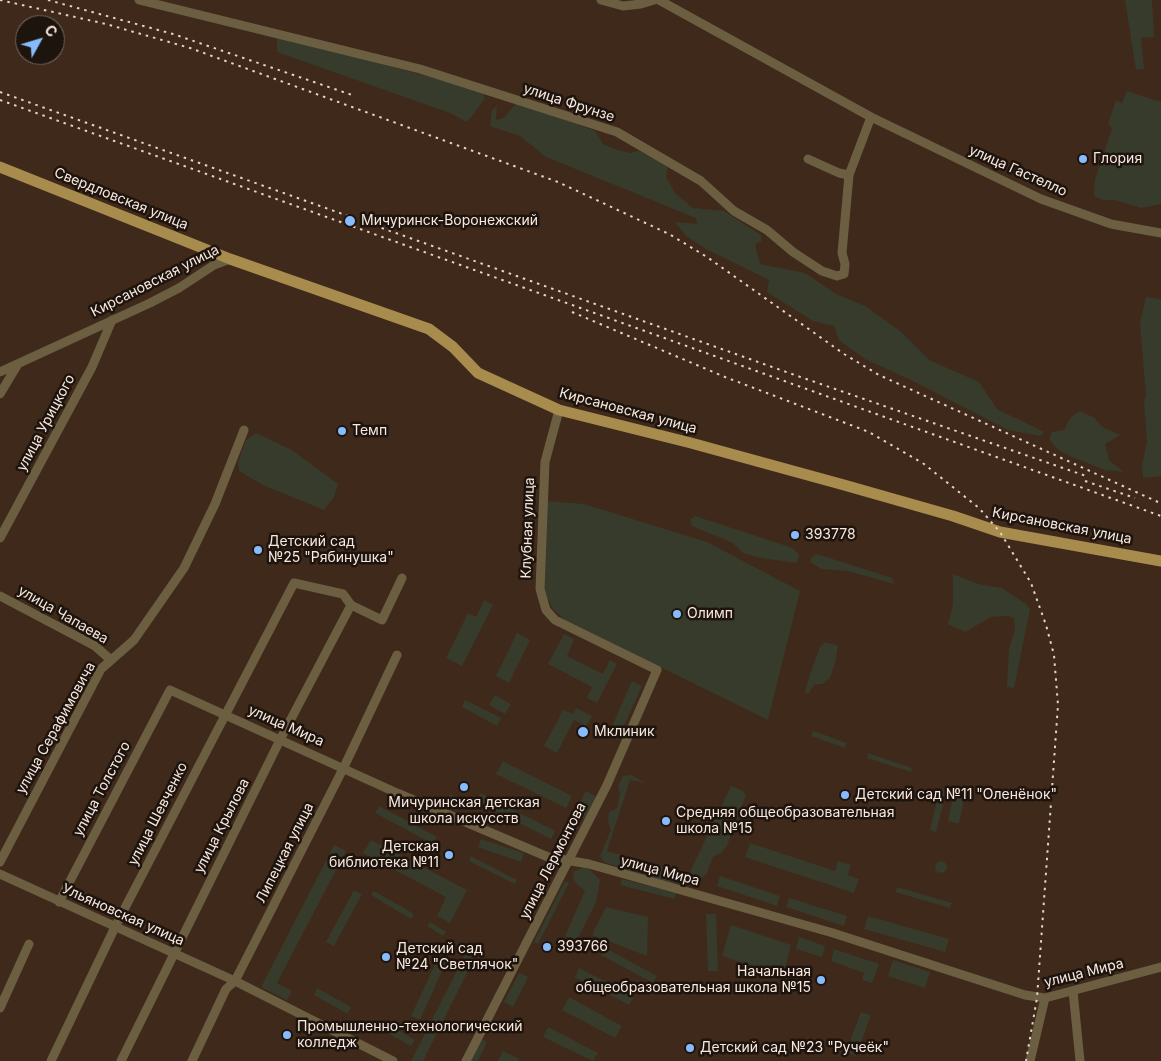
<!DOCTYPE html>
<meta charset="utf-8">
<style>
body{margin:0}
#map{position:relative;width:1161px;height:1061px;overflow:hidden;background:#3f291a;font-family:Inter,sans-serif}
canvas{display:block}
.north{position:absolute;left:15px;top:15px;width:50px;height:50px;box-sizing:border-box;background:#1e140e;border:1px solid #756962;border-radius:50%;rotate:51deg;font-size:14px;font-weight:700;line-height:20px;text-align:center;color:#f8e8df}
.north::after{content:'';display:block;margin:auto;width:18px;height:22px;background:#87bbfb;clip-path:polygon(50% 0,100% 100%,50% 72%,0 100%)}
</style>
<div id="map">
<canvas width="1161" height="1061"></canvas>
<div class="north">С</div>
</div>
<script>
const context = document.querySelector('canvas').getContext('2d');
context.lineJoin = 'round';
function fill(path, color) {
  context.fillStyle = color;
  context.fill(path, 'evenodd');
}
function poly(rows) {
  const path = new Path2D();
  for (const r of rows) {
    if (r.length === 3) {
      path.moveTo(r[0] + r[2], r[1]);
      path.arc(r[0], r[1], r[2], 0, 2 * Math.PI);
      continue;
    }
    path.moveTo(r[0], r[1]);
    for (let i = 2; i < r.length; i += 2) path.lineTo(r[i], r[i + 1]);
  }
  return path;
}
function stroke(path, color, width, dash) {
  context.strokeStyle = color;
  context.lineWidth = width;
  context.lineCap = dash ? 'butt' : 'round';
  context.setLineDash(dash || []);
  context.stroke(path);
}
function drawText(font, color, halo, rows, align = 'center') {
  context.font = font + ' Inter,sans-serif';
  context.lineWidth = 5;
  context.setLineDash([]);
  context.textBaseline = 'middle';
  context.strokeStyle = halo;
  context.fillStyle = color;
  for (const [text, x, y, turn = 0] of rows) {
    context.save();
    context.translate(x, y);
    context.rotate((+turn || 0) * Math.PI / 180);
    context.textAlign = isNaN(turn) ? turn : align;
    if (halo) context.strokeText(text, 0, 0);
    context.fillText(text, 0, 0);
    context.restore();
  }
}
fill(poly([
 [1125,0,1152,0,1154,37,1141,38,1144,69,1136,70],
 [277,36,482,91,485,99,467,122,450,113,277,52],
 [1127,91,1161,102,1161,204,1141,208,1115,200,1103,200,1094,196,1095,179,1112,129,1108,123,1116,101,1122,103],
 [517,102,595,131,603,144,617,150,630,153,639,151,668,166,666,177,675,193,693,208,724,211,761,235,761,242,755,244,760,264,805,273,836,294,865,306,900,331,929,360,979,382,997,409,1044,432,1041,436,1008,430,911,380,865,359,839,340,834,326,813,321,767,292,769,280,708,250,686,236,675,222,697,224,696,218,546,157,520,136,490,126,492,110,497,106,496,120,504,118],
 [1146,297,1161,299,1161,476,1143,478,1142,466,1147,441,1144,401,1146,396,1140,323],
 [1080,411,1095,418,1102,427,1120,435,1105,444,1109,460,1124,472,1105,470,1072,457,1057,449,1049,439,1052,432,1064,430,1070,418],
 [256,433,292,450,338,484,334,497,324,510,263,485,239,471,238,462,246,440],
 [547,501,584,504,707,542,800,591,768,720,565,620,553,609,543,589],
 [695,516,793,548,799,555,797,563,761,558,743,553,733,543,692,526,690,520],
 [817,554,886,576,892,578,894,584,848,571,822,569,811,563,811,558],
 [953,574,978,584,1002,588,1026,604,1030,609,1014,688,1007,687,1009,649,1015,629,1014,618,1008,616,991,617,965,632,948,624,953,604],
 [484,600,493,605,462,666,446,658,468,613,476,617],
 [517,633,530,640,509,683,496,676],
 [564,634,574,639,567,656,603,674,610,660,617,664,597,703,587,698,592,687,548,664],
 [825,642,838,646,835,663,830,678,822,684,815,684,808,694,805,692,809,677,820,647],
 [632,681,642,686,622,730,612,726],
 [495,695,511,704,505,714,489,705],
 [465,700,501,718,497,726,462,707],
 [576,708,592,716,586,726,574,720,557,753,544,746,563,710,573,714],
 [813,731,847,743,845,748,811,736],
 [868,753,912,768,911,772,867,758],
 [503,761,572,796,566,808,496,774],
 [631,775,645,783,630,780,607,851,689,874,731,786,743,791,746,795,727,846,721,853,713,857,706,875,696,881,683,884,655,880,604,862,600,856,611,830,608,823,609,812,617,808,620,793,618,786,623,776],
 [940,788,947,790,936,832,930,830],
 [586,791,597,797,585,819,574,813],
 [954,791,965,794,959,824,948,821],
 [480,793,555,831,551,839,476,801],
 [450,794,465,801,461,809,446,802],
 [379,806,437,837,433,844,375,813],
 [481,839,524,853,521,862,478,847],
 [371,840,467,890,450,923,437,916,446,897,363,853],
 [750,843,835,871,838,861,851,865,848,875,859,879,854,893,745,857],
 [334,845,346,851,277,983,292,991,287,1000,261,987],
 [471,856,517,880,515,884,469,861],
 [941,867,6],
 [586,866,600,880,596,902,576,942,565,936,585,891,574,881,573,872],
 [720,876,780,896,777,906,717,886],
 [622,879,676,893,675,899,620,885],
 [565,881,569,883,538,944,534,942],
 [897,887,952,903,950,908,895,892],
 [354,890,362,894,334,946,326,942],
 [374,891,414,914,411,919,371,895],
 [789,898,847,916,844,926,786,907],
 [606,907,648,917,647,956,592,935],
 [706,914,716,914,718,971,708,971],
 [868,916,949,939,945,952,864,929],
 [430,922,446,932,443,936,427,926],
 [731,925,791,945,783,976,722,956],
 [799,937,825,946,822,957,796,949],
 [605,948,657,976,653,983,601,955],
 [834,949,879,964,872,983,862,980,864,973,831,961],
 [465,955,474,959,423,1061,411,1061],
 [438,958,446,962,420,1020,411,1016],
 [893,960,930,972,925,988,888,976],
 [579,968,634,996,629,1005,575,977],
 [519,973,528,977,513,1007,504,1002],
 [317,988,351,1007,348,1014,314,995],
 [569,997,622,1026,615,1038,562,1010],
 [861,1012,871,1015,856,1056,846,1052],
 [381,1021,415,1040,411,1046,377,1027],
 [548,1027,598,1053,593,1061,543,1037],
 [481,1039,487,1042,478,1061,469,1061],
 [503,1051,519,1059,518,1061,498,1061]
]), '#373b2b');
stroke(poly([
 [139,0,420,69,617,132,701,181,734,211,767,230,793,252,822,271,837,276,844,274,845,264,842,253,849,175,839,173,808,159],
 [601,0,623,6,641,4,654,0],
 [659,0,871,117,1041,199,1111,224,1161,233],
 [849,175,871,117],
 [0,372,150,303,179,288,214,265,230,259],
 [0,394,18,364],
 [0,538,92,367,112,320],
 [0,596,95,646,111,660],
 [0,862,101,669,134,640,184,568,215,504,244,430],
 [0,874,235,981,393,1061],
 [59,902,170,690,397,793,548,857,589,864,833,933,1025,995,1045,998,1161,967],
 [1073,991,1080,1061],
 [0,1008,29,944],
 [51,1061,116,925,294,583,343,594,351,605,382,620,402,578],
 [121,1061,281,738,351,605],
 [192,1061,226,989,235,981,344,767,397,655],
 [466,1061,607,785,657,670,555,620,546,610,540,589,545,462,559,410],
 [1030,1061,1045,998]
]), '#6c5e41', 9);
stroke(poly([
 [0,167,230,259,429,329,453,347,478,373,559,410,691,443,844,485,953,516,1000,532,1161,561]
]), '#a88c4e', 11);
stroke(poly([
 [0,0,106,24,190,48,558,182,669,234,707,257,844,354,879,375,1158,502],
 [48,0,173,34,355,96],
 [0,92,789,373,1086,476],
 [0,100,1161,516],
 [572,312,725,377,869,432,924,464,979,508,1000,532,1031,583,1046,625,1054,655,1058,705,1037,998,1026,1061],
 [1085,481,1135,498]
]), '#e4d4ca', 2, [2.5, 5]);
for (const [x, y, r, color] of [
 [1083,159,5,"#87bbfb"],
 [350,221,6,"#87bbfb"],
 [342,431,5,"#87bbfb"],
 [795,535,5,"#87bbfb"],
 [258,550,5,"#87bbfb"],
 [677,614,5,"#87bbfb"],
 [583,732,6,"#87bbfb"],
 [464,787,5,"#87bbfb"],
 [845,795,5,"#87bbfb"],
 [666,821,5,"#87bbfb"],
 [449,855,5,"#87bbfb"],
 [547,947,5,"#87bbfb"],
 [386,957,5,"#87bbfb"],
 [821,980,5,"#87bbfb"],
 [287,1035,5,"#87bbfb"],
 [690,1048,5,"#87bbfb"]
]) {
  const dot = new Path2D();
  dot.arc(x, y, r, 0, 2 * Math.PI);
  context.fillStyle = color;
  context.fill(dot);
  stroke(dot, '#1e140e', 2);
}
drawText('14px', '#f8e8df', '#1e140e', [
 ["улица Фрунзе",569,103,18],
 ["улица Гастелло",1018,171,24],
 ["Свердловская улица",121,199,22],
 ["Кирсановская улица",155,281,-27],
 ["Кирсановская улица",628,411,15],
 ["улица Урицкого",46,423,-62],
 ["Кирсановская улица",1062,526,11],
 ["Клубная улица",528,528,-88],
 ["улица Чапаева",63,615,30],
 ["улица Мира",286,726,24],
 ["улица Серафимовича",56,728,-61],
 ["улица Толстого",102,789,-62],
 ["улица Шевченко",158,814,-63],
 ["улица Крылова",222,826,-63],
 ["Липецкая улица",285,853,-63],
 ["улица Лермонтова",553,861,-63],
 ["улица Мира",660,871,15],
 ["Ульяновская улица",123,915,24],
 ["улица Мира",1084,973,-14]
]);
drawText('14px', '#f8e8df', '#1e140e', [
 ["Глория",1093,159],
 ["Мичуринск-Воронежский",361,221],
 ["Темп",352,431],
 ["393778",805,535],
 ["Детский сад",268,542],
 ["№25 \"Рябинушка\"",268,558],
 ["Олимп",687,614],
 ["Мклиник",594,732],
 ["Детский сад №11 \"Оленёнок\"",855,795],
 ["Мичуринская детская",464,803,"center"],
 ["школа искусств",464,819,"center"],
 ["Средняя общеобразовательная",676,813],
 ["школа №15",676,829],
 ["Детская",439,847,"right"],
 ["библиотека №11",439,863,"right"],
 ["393766",557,947],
 ["Детский сад",396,949],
 ["№24 \"Светлячок\"",396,965],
 ["Начальная",811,972,"right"],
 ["общеобразовательная школа №15",811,988,"right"],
 ["Промышленно-технологический",297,1027],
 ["колледж",297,1043],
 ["Детский сад №23 \"Ручеёк\"",700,1048]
], 'left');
</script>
